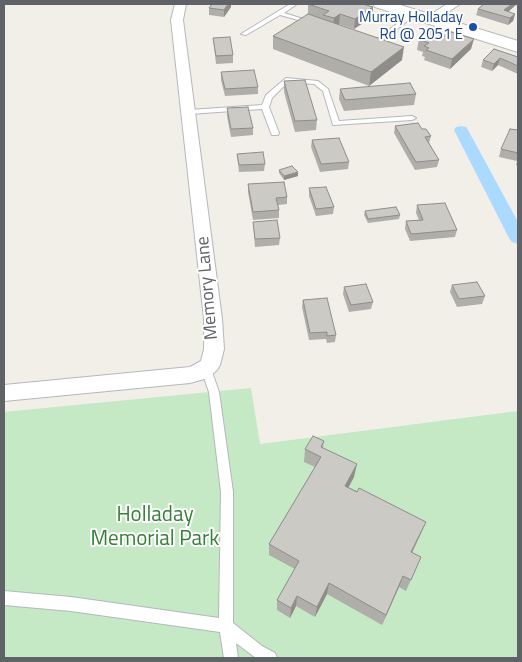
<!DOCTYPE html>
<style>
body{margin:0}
#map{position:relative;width:522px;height:662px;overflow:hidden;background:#f1efe8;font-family:"Titillium Web",sans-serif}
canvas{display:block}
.frame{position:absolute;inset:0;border:5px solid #5f6368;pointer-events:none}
</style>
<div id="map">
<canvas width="522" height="662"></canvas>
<div class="frame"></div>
</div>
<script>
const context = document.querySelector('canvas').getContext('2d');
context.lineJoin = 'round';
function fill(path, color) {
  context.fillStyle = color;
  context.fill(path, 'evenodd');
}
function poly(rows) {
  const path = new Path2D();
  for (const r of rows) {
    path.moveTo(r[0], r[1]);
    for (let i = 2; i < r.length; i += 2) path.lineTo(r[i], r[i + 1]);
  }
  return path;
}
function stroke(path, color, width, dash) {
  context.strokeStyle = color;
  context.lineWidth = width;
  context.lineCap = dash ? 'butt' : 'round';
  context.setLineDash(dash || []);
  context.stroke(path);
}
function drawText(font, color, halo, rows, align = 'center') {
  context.font = font + ' "Titillium Web",sans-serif';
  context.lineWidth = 4;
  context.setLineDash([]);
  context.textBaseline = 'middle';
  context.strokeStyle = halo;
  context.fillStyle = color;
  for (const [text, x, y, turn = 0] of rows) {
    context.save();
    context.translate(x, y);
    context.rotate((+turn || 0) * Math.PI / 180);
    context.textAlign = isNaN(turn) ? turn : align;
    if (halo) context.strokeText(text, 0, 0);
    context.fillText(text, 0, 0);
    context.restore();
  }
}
fill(poly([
 [251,388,260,444,518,411,518,658,4,658,4,412]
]), '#c5e8c5');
fill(poly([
 [461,126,466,127,468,130,518,222,518,244,512,242,509,238,454,130,456,127,461,126]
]), '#aadaff');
const lane = poly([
 [290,4,297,4,284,13,313,22,313,24,280,15,246,35,241,34,290,4],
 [411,13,416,14,376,46,368,44,368,42,373,42,411,13],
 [286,78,318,81,328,89,339,121,412,116,416,118,412,120,333,125,323,91,314,84,288,82,272,98,269,107,279,133,278,135,272,135,271,133,262,109,189,114,185,112,189,110,262,105,266,95,286,78],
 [206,365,210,366,211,369,219,392,233,492,233,623,262,646,275,653,277,658,256,658,236,643,238,658,224,658,220,632,71,611,4,605,4,591,71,597,219,618,221,492,209,392,201,369,202,366,206,365]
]);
const street = poly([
 [175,4,186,4,183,20,222,319,224,349,220,365,217,370,208,378,190,383,4,401,4,385,190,367,201,361,204,349,204,319,171,20,175,4],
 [447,4,460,4,435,21,427,21,425,19,427,17,447,4]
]);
const secondary = poly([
 [373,4,397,4,518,41,518,52,375,7,373,4]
]);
stroke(lane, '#b5b8bc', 2);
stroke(street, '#b5b8bc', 2);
stroke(secondary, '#b6babf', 2);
fill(lane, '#fff');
fill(street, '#fff');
fill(secondary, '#fff');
fill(poly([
 [308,4,373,7,372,17,354,29,339,24,338,25,402,60,369,86,273,49,273,36,322,19,308,14],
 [484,4,517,4,508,12,515,14,513,21,508,25,476,15,478,9],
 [231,7,224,17,209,15,209,8],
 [213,38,233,55,233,63,216,64],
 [419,39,471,49,450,69,424,60,425,57,422,56,423,52,417,50],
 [494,49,518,57,518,74,498,65,492,71,481,67,483,60],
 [221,72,258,87,258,94,225,96,221,80],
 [284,81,317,120,316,130,295,132,284,92],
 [340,89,416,94,414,105,344,111,339,99],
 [227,108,253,128,253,135,231,137,227,116],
 [395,126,422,129,431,136,429,143,439,160,437,167,415,170,394,133],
 [518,130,518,166,516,165,517,161,499,157,501,149],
 [312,140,349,162,348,169,320,172,311,147],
 [237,154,265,164,264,171,239,172],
 [279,170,298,176,284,180,279,173],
 [248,184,287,197,287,204,278,205,279,210,279,218,253,220,248,192],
 [309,188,334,207,333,214,316,216,309,196],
 [417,205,457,230,455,237,410,241,405,229,406,221,419,220,416,213],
 [365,211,400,215,399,219,368,223,364,215],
 [253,222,280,238,279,245,255,247],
 [452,285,485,296,482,304,457,307,450,292],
 [344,287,373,302,371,309,349,312,343,294],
 [303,300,336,335,335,342,327,343,326,339,309,340,302,307],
 [324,441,323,448,354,477,348,487,426,522,412,553,421,557,406,591,399,587,382,625,327,594,315,617,296,606,290,618,277,610,277,600,295,569,269,555,269,544,315,467,304,462,305,449]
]), '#afaea9');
fill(poly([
 [228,4,231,4,231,7,224,17,224,10],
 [512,4,517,4,503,16,504,10],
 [373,7,372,17,354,29,355,19],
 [340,14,339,24,333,28,334,18],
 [515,14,513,21,508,25,510,18],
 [474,39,471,49,450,69,452,59],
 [404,47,402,60,369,86,371,72],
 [500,58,498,65,492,71,494,64],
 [298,172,298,176,284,180,284,176],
 [357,464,354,477,343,498,345,486],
 [426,522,421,533,407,563,411,552],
 [403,576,399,587,382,625,386,615],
 [329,583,327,594,315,617,317,607],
 [297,596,296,606,290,618,291,608]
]), '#8f8d8a');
const building = poly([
 [212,4,228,4,224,10,209,8,212,4],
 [308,4,363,4,373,7,355,19,340,14,334,18,323,15,329,11,308,4],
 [484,4,512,4,504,10,515,14,510,18,478,9,484,4],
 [308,14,404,47,371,72,273,36,308,14],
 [434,27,474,39,452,59,426,50,429,48,424,46,429,43,419,39,434,27],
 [230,37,233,55,216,56,213,38,230,37],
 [494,49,518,57,518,66,500,58,494,64,483,60,494,49],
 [254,70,258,87,225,89,221,72,254,70],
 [305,80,317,120,295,121,284,81,305,80],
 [410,83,416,94,345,100,340,89,410,83],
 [248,107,253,128,231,129,227,108,248,107],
 [418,123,422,129,426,129,431,136,425,137,439,160,416,162,395,126,418,123],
 [510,129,518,130,518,153,501,149,510,129],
 [339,138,349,162,321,164,312,140,339,138],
 [263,152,265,164,239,165,237,154,263,152],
 [292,166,298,172,284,176,279,170,292,166],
 [284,182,287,197,276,198,279,210,253,212,248,184,284,182],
 [326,187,334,207,316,209,309,188,326,187],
 [445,203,457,230,411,234,406,221,423,220,417,205,445,203],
 [396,207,400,215,368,219,365,211,396,207],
 [277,220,280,238,255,239,253,222,277,220],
 [477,282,485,296,459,299,452,285,477,282],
 [366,284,373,302,351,305,344,287,366,284],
 [327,298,336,335,327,336,327,332,310,333,303,300,327,298],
 [313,436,324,441,321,447,357,464,345,486,357,492,359,488,426,522,411,552,421,557,411,580,403,576,386,615,329,583,317,607,297,596,291,608,277,600,299,561,269,544,321,457,305,449,313,436]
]);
fill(building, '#cccac5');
stroke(building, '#8f8d8a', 1);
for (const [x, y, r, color] of [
 [473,27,5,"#1a4fb4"]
]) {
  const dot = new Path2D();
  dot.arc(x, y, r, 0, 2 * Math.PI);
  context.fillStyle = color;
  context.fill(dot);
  stroke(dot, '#fff', 2);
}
drawText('15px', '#164399', '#fff', [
 ["Murray Holladay",463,18],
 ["Rd @ 2051 E",463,35]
], 'right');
drawText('18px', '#5f6368', '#fff', [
 ["Memory Lane",208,288,-95]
]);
drawText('21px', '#348238', '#fff', [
 ["Holladay",155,516],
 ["Memorial Park",155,540]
]);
</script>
